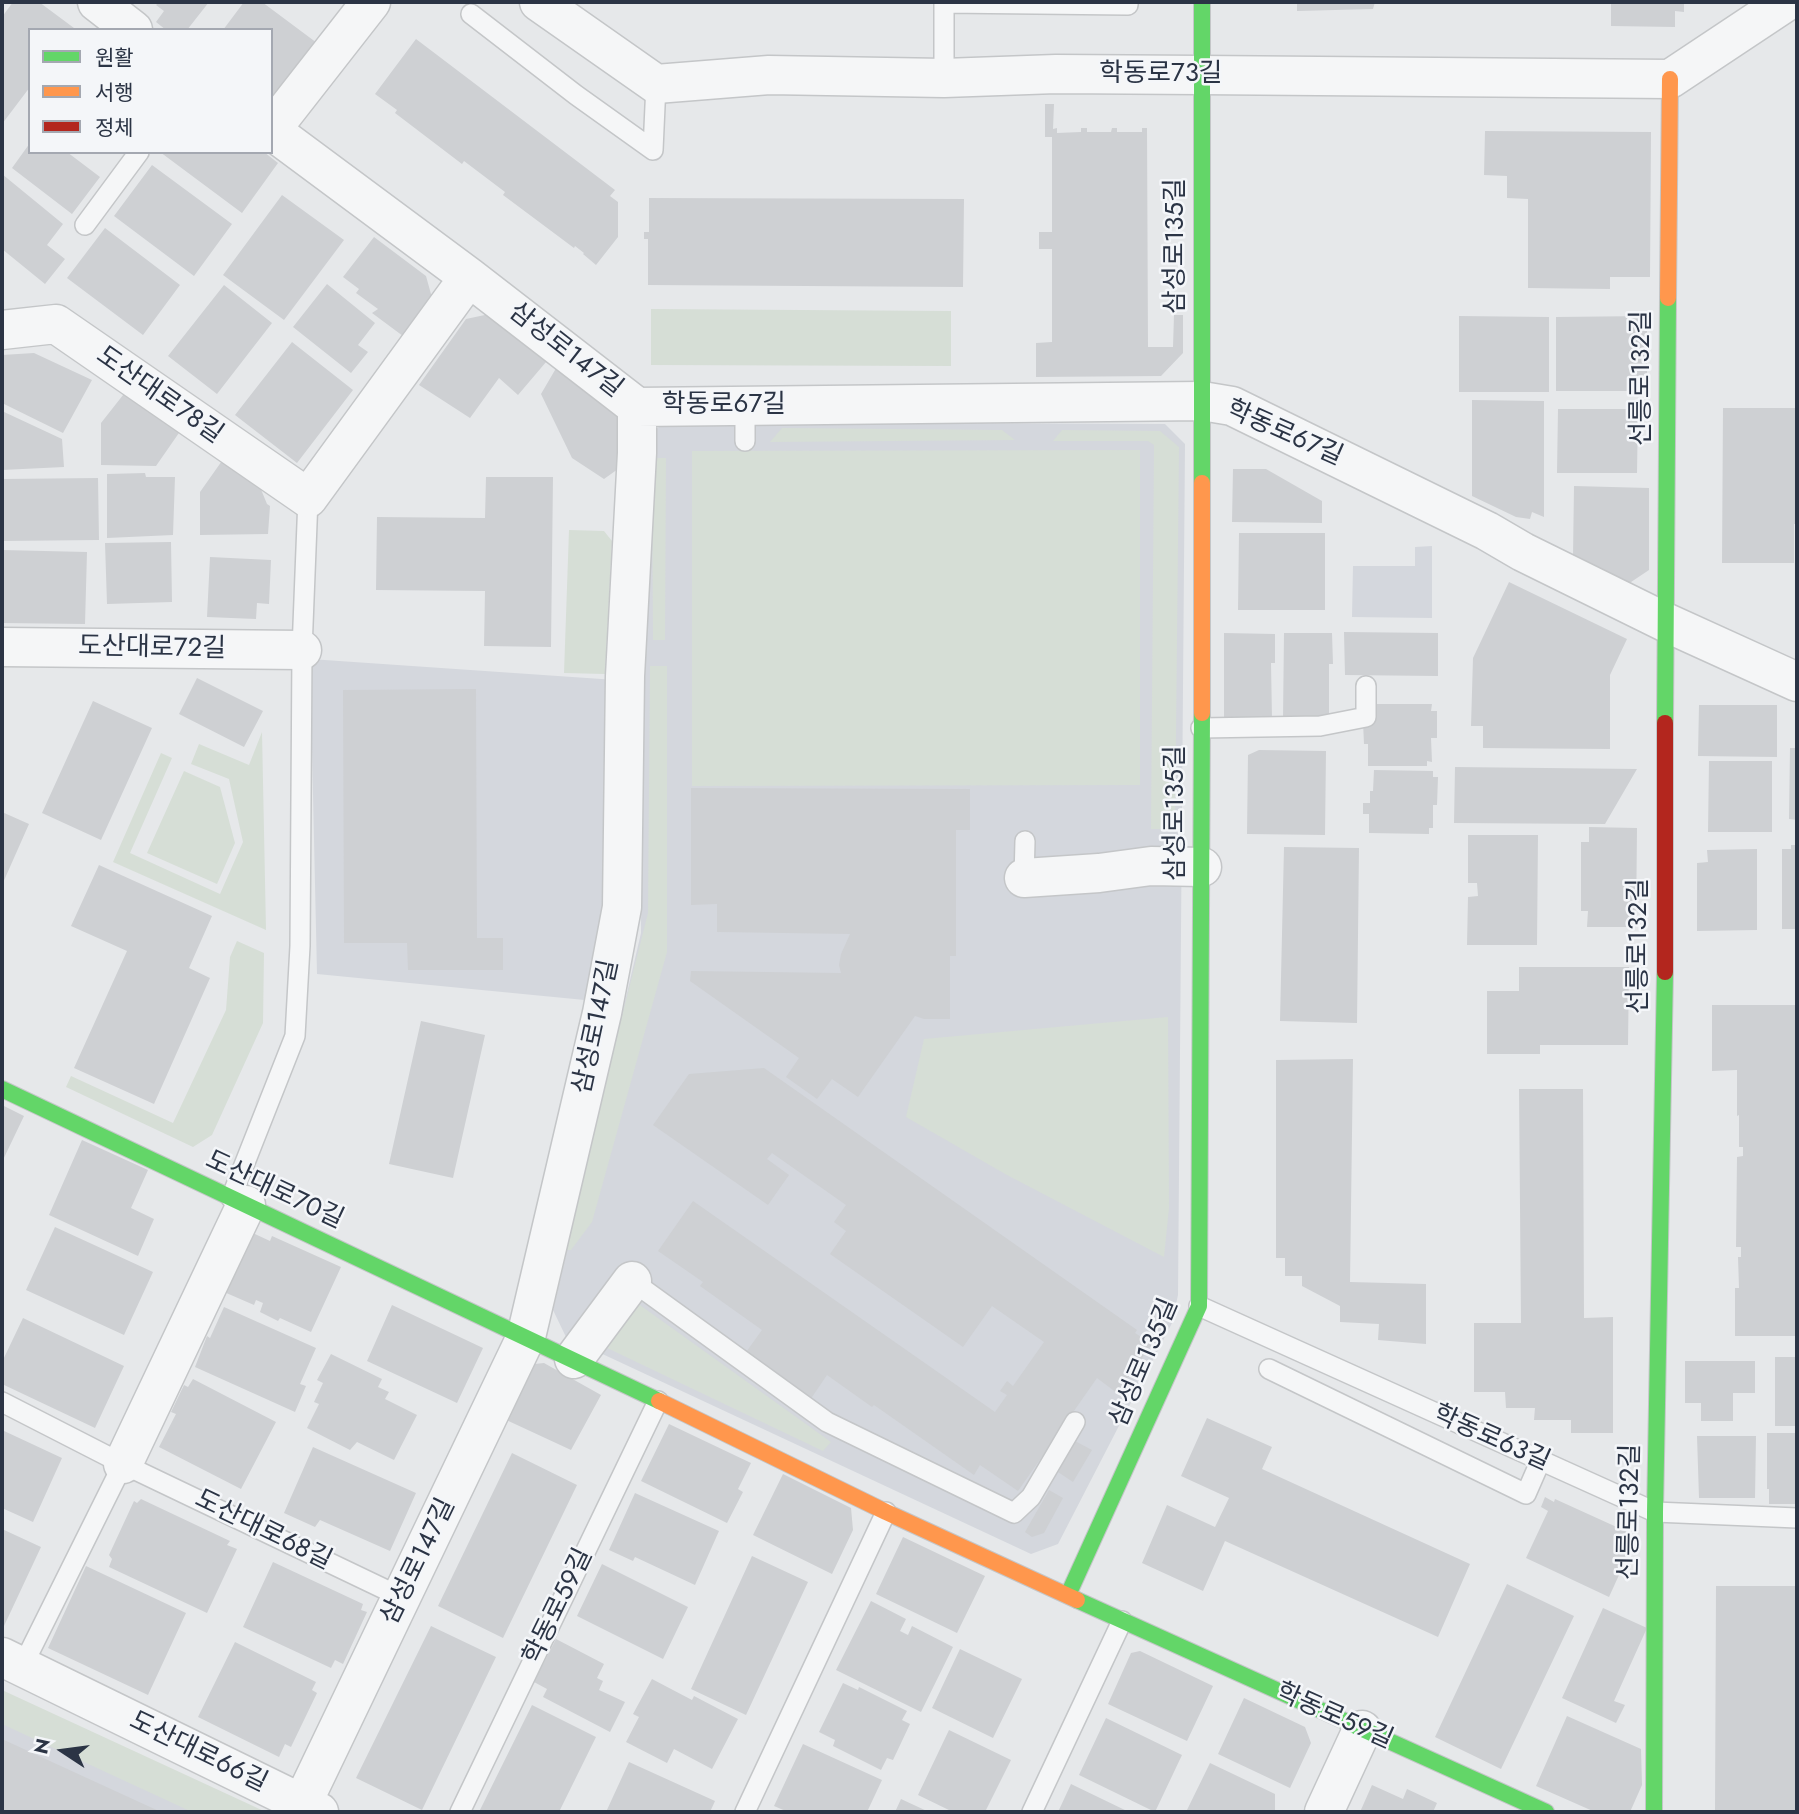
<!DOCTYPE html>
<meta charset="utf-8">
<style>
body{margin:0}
#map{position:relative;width:1799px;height:1814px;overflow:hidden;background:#e6e8ea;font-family:Jost,"Noto Sans KR",sans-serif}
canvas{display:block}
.frame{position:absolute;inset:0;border:4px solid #2b3445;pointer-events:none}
.legend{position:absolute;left:28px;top:28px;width:245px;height:126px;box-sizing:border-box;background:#f4f6f9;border:2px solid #a4a8b1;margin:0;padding:9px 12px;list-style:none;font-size:21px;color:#2b3445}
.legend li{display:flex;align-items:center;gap:14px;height:35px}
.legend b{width:35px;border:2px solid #a4a8b1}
.north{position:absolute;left:28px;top:1716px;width:70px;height:70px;-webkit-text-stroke:5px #f4f6f9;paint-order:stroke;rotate:283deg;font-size:19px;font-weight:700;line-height:28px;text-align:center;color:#2b3445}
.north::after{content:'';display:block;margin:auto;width:24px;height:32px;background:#2b3445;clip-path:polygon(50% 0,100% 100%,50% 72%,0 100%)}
</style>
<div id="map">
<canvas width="1799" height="1814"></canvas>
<div class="frame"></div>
<ul class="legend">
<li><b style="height:9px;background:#63d668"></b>원활</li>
<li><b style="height:9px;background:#ff974d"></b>서행</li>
<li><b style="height:9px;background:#b3261e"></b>정체</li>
</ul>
<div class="north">N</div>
</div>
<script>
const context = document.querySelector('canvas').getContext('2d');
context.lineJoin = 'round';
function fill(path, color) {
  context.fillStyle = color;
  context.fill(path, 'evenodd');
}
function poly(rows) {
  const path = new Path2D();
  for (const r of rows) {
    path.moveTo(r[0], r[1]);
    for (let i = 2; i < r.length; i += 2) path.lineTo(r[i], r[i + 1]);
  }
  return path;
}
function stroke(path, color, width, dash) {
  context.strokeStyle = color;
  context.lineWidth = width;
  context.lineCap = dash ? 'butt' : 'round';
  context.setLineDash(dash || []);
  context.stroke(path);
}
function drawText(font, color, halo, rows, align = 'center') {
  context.font = font + ' Jost,"Noto Sans KR",sans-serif';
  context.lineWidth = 5;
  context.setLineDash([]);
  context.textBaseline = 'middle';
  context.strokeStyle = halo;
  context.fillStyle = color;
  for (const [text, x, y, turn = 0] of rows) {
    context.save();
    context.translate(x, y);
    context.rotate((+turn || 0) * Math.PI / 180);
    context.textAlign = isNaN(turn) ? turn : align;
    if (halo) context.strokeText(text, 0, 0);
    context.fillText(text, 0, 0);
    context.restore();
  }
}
fill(poly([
 [664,422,1165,424,1185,444,1178,1295,1172,1323,1058,1544,1031,1554,566,1337,553,1310,641,933,643,442],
 [1432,546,1432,618,1352,617,1353,566,1415,566,1415,547],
 [310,659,616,680,615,878,595,1001,317,974],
 [2,1707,229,1812,2,1812]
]), '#d4d7dd');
fill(poly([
 [651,309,951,311,951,366,651,365],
 [782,428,1002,430,1015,440,770,442],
 [1062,430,1160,431,1179,447,1175,829,1151,829,1154,445,1148,441,1053,441],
 [1140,450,1140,785,692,786,692,451],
 [657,458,666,458,665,640,653,640,652,462],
 [569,530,604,531,612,541,605,674,564,673],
 [650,666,667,666,667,952,592,1222,571,1250,563,1250,648,913],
 [262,732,266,930,113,862,161,753,172,758,130,853,220,894,243,842,229,779,191,764,199,744,249,765],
 [184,771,220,787,235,843,217,884,147,853],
 [237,941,264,953,263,1023,212,1135,193,1147,66,1087,71,1076,173,1123,226,1010,230,957],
 [1168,1017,1169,1208,1164,1257,1007,1175,906,1117,924,1039],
 [637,1303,831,1442,823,1451,603,1346],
 [2,1690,266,1812,192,1812,2,1724]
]), '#d6ded6');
fill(poly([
 [13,2,39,2,74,28,30,30,30,87,2,124,2,17],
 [159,2,209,2,187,30,166,30,156,22,164,11,156,5],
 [244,2,262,2,317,43,277,98,271,94,271,30,223,30],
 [1297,2,1375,2,1373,9,1297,11],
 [1611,2,1684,2,1684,12,1675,11,1675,27,1611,26],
 [416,39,615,190,610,196,618,202,618,237,596,265,583,254,584,253,575,246,574,248,503,195,505,192,464,161,462,164,395,113,397,110,375,94],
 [1045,104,1054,104,1053,129,1057,128,1057,133,1081,132,1081,128,1087,128,1087,132,1111,132,1112,128,1117,128,1117,132,1142,132,1142,128,1147,128,1148,347,1173,347,1174,315,1183,315,1183,353,1161,376,1036,377,1036,343,1052,342,1052,249,1039,249,1039,232,1052,232,1052,137,1045,137],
 [1485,131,1651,132,1650,277,1610,277,1610,289,1528,288,1528,199,1507,198,1507,176,1484,175],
 [30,143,30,152,67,152,100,177,72,214,12,168],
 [160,152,264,152,278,163,242,213],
 [152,165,232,224,194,276,114,216],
 [2,174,63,224,47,245,65,259,45,284,2,249],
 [282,195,344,240,284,320,223,275],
 [649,198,964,199,963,287,648,285,648,239,644,239,644,232,649,232],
 [105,228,180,285,143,335,67,278],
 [374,237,426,276,434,305,407,339,372,313,378,309,356,293,359,289,343,277],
 [327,284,375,323,358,345,368,352,351,373,293,327],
 [224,285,272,323,217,394,168,356],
 [499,312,552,355,518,395,499,378,470,418,419,385,466,319],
 [1459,316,1549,317,1549,392,1459,392],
 [1647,316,1647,391,1556,391,1556,317],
 [292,342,353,390,297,463,235,415],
 [34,353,92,380,63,433,2,403,2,355],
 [562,358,624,412,625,464,604,479,572,458,541,394],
 [127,390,181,430,156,466,101,465,101,423],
 [1472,400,1544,401,1544,517,1532,512,1530,519,1516,517,1472,496],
 [1723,408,1797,408,1797,524,1794,524,1794,563,1722,563],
 [1558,409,1638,409,1637,473,1557,473],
 [2,411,62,439,64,467,2,470],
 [224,458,260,487,267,504,270,506,268,534,200,535,200,492],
 [1233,469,1266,469,1322,501,1322,523,1232,522],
 [145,473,146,477,175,477,173,535,107,538,107,474],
 [486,477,553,477,551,647,484,646,485,591,376,590,377,517,485,518],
 [98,478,99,540,2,541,2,479],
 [1574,486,1649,488,1649,570,1628,584,1573,557],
 [1239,533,1325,533,1325,610,1238,610],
 [171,542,172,602,107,604,105,543],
 [2,550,87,552,85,624,2,623],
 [210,557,271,560,269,604,257,603,256,619,207,617],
 [1509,582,1627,639,1610,675,1610,749,1483,748,1483,726,1471,726,1473,658],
 [1344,632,1438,633,1438,676,1345,675],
 [1224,633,1275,634,1275,663,1271,663,1272,719,1224,719],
 [1284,633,1332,633,1333,664,1329,664,1329,719,1283,719],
 [197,678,263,711,244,747,179,714],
 [476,689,477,938,503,938,503,970,408,970,407,943,344,943,343,690],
 [93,701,152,728,101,840,42,813],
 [1375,704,1432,704,1431,711,1437,711,1437,738,1431,738,1432,762,1427,761,1427,766,1368,766,1368,744,1364,744,1363,722,1375,722],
 [1699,705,1777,705,1777,757,1698,756],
 [1790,748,1797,748,1797,820,1789,819],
 [1259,750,1326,751,1325,835,1247,834,1248,755],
 [1709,761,1772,761,1772,832,1708,832],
 [1455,767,1637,769,1605,824,1454,823],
 [1374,770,1433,771,1433,777,1438,777,1437,805,1433,805,1433,828,1429,828,1429,834,1369,833,1369,814,1363,814,1363,803,1370,803,1370,791,1373,791],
 [691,788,970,789,970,830,956,830,956,956,950,956,950,1019,924,1019,915,1016,858,1097,832,1079,817,1099,786,1077,799,1058,690,981,691,971,841,973,839,965,841,954,850,934,717,932,717,904,691,905],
 [2,812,29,824,2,885],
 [1589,827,1637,828,1636,927,1587,927,1588,911,1581,911,1581,842,1589,842],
 [1468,835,1538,835,1537,945,1467,945,1468,897,1478,896,1477,883,1468,883],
 [1791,845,1797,845,1797,929,1782,929,1782,849,1791,849],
 [1284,847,1359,848,1357,1023,1280,1021],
 [1757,849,1757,930,1697,931,1697,863,1708,862,1707,850],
 [99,865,212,916,189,968,210,978,154,1104,74,1068,127,951,71,926],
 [1519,967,1629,967,1628,1045,1540,1045,1540,1054,1487,1054,1487,991,1519,991],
 [1712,1005,1797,1005,1797,1336,1735,1336,1735,1288,1739,1288,1738,1257,1741,1257,1741,1247,1736,1247,1737,1157,1743,1156,1743,1147,1739,1147,1739,1115,1737,1116,1737,1070,1712,1071],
 [421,1021,485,1035,453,1178,389,1164],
 [1353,1059,1350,1282,1426,1284,1426,1344,1378,1340,1379,1324,1340,1322,1340,1306,1302,1286,1302,1276,1285,1276,1285,1258,1276,1258,1276,1060],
 [764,1068,1137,1330,1135,1333,1152,1344,1117,1393,1097,1378,1018,1491,980,1465,974,1475,874,1405,872,1407,827,1375,810,1400,744,1355,762,1330,700,1286,703,1282,658,1251,693,1201,995,1412,1007,1395,1000,1391,1007,1381,1013,1386,1044,1342,992,1306,963,1347,830,1254,846,1231,834,1222,846,1205,772,1153,767,1159,789,1175,768,1205,653,1125,689,1074],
 [1519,1089,1583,1089,1584,1318,1613,1317,1613,1433,1571,1433,1571,1420,1534,1420,1535,1408,1506,1408,1505,1392,1474,1392,1474,1323,1521,1323],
 [2,1105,24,1116,2,1162],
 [82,1140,148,1170,131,1208,154,1219,138,1256,49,1215],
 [55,1227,153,1272,124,1335,26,1290],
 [242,1228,270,1241,272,1236,341,1267,311,1332,280,1318,278,1321,260,1312,263,1303,256,1300,254,1305,224,1292],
 [392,1305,483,1348,457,1403,367,1361],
 [224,1307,316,1348,300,1384,306,1386,295,1412,195,1367,207,1336,210,1338],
 [23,1318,124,1366,95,1428,2,1384,2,1362],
 [331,1354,382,1379,378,1387,389,1392,385,1399,417,1415,394,1460,357,1442,350,1450,307,1428,319,1404,314,1402,323,1383,317,1380],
 [1775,1357,1797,1357,1797,1426,1775,1426],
 [1685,1361,1755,1361,1755,1393,1733,1393,1733,1421,1701,1421,1701,1403,1685,1403],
 [544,1363,601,1395,571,1450,502,1418,525,1365],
 [193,1379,276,1422,241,1489,159,1447,176,1414,171,1412,184,1385,188,1387],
 [1207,1418,1272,1447,1262,1469,1470,1564,1438,1637,1225,1541,1203,1591,1142,1563,1167,1505,1215,1527,1229,1498,1181,1476],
 [669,1424,751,1463,738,1489,743,1492,727,1523,641,1481],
 [2,1430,62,1458,33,1522,2,1508],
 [1767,1433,1797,1433,1797,1504,1769,1504,1769,1489,1767,1489],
 [1697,1436,1756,1436,1755,1498,1699,1498],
 [1075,1441,1092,1450,1073,1482,1058,1472],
 [313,1447,416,1493,390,1551,320,1520,315,1527,284,1513],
 [512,1453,577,1485,503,1638,438,1606],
 [783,1474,851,1508,853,1530,832,1574,753,1535],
 [1049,1490,1063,1498,1044,1533,1032,1537,1025,1532],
 [635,1493,719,1531,695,1585,635,1557,633,1561,609,1550],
 [1545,1497,1554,1502,1555,1499,1632,1534,1629,1540,1634,1542,1609,1597,1526,1558,1548,1511,1541,1507],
 [141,1499,230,1541,227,1545,237,1549,207,1613,109,1567,112,1559,109,1555,134,1501,137,1503],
 [2,1529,41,1547,4,1626,2,1626],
 [903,1537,985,1576,957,1633,876,1594],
 [752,1556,808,1582,746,1715,691,1689],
 [273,1562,363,1604,361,1610,367,1612,343,1664,335,1660,331,1668,243,1627],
 [602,1564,688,1607,663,1659,577,1616],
 [86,1566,186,1613,148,1695,48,1648],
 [1507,1584,1574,1616,1501,1769,1435,1737],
 [1716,1586,1797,1586,1797,1812,1715,1812],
 [871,1601,906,1619,900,1631,908,1635,912,1626,953,1647,921,1712,836,1670],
 [1603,1608,1647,1628,1614,1701,1625,1705,1616,1723,1562,1698],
 [431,1626,496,1657,422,1810,356,1778],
 [556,1639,604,1664,597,1678,603,1681,599,1690,625,1702,610,1732,543,1697,547,1689,534,1682],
 [235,1642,316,1682,312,1690,317,1693,291,1747,285,1744,279,1757,198,1717],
 [960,1649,1022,1679,993,1738,932,1708],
 [1140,1651,1213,1686,1187,1741,1108,1704,1131,1653],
 [652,1679,692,1700,694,1696,738,1719,712,1769,674,1749,667,1763,626,1742,639,1717,633,1714],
 [843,1683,858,1690,859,1687,907,1711,902,1720,910,1724,893,1760,887,1758,881,1770,833,1746,835,1740,819,1732],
 [1244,1698,1305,1727,1311,1743,1290,1788,1218,1754],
 [532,1705,596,1737,559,1812,479,1812],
 [1567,1716,1641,1749,1642,1785,1630,1812,1595,1812,1536,1786],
 [1106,1718,1182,1755,1155,1812,1079,1775],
 [949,1730,1011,1760,985,1812,953,1812,918,1795],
 [2,1739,161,1812,2,1812],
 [803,1744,882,1780,867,1812,788,1812,774,1806],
 [629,1762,715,1801,710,1812,606,1812],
 [1210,1763,1275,1794,1275,1812,1186,1812],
 [1071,1784,1129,1812,1058,1812],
 [1372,1785,1403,1799,1407,1789,1437,1803,1433,1812,1360,1812],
 [901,1799,929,1812,895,1812]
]), '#ced0d3');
const lane = poly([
 [944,2,944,78],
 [944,3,1128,5,1128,2],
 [471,14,576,95,653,150],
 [653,150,656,84],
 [85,225,139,152],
 [745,407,745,441],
 [1201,728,1320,726,1366,717,1366,686],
 [1025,841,1024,878,1032,877],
 [231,1198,295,1036,300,946,302,650,308,498],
 [629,1286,632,1281,827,1422,1014,1513,1031,1497,1075,1422],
 [1199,1306,1655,1512,1797,1518],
 [1269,1369,1526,1494,1540,1462],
 [2,1402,123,1464,403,1598],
 [22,1667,123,1464],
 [460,1812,658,1401],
 [745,1812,886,1512],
 [1032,1812,1122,1621]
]);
const street = poly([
 [97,2,133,30],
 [539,2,656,84,769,75,944,78,1056,74,1201,75,1670,79,1786,2],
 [271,130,469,277,637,407],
 [271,130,371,2],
 [2,330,56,324,308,498,469,277],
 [637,407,1202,401,1232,406,1487,531,1523,552,1665,622,1797,682],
 [2,647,302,650],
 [1024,878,1099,873,1151,866,1202,867],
 [574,1359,632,1281],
 [123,1464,246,1205],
 [2,1657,319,1812],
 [302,1804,526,1337,602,1013,622,907,625,676,637,453,637,407],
 [1324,1812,1362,1730]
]);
const fast = poly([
 [1202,2,1202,483],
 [1665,723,1668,298],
 [2,1089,659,1401],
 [1068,1595,1199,1306,1202,713],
 [1077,1600,1546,1812],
 [1654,1812,1655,1512,1665,972]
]);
const slow = poly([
 [1668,298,1670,79],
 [1202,483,1202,713],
 [659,1401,886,1512,1077,1600]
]);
const jam = poly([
 [1665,723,1665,972]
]);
stroke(lane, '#c4c6c8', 22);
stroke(street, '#c4c6c8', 41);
stroke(fast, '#c4c6c8', 18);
stroke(slow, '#c4c6c8', 18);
stroke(jam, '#c4c6c8', 18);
stroke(lane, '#f5f6f7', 19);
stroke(street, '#f5f6f7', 38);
stroke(fast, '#63d668', 16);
stroke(slow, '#ff974d', 16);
stroke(jam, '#b3261e', 16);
drawText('26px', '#2b3445', '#f4f6f9', [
 ["학동로73길",1161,75],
 ["삼성로135길",1177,246,-90],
 ["삼성로147길",565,351,38],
 ["선릉로132길",1643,378,-90],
 ["도산대로78길",159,396,35],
 ["학동로67길",724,406],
 ["학동로67길",1284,434,24],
 ["도산대로72길",152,649,1],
 ["삼성로135길",1177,813,-90],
 ["선릉로132길",1640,946,-90],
 ["삼성로147길",597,1027,-78],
 ["도산대로70길",274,1191,25],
 ["삼성로135길",1145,1363,-67],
 ["학동로63길",1491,1439,24],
 ["선릉로132길",1631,1512,-89],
 ["도산대로68길",263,1531,26],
 ["삼성로147길",419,1562,-64],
 ["학동로59길",559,1607,-64],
 ["학동로59길",1334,1717,24],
 ["도산대로66길",198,1753,26]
]);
</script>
